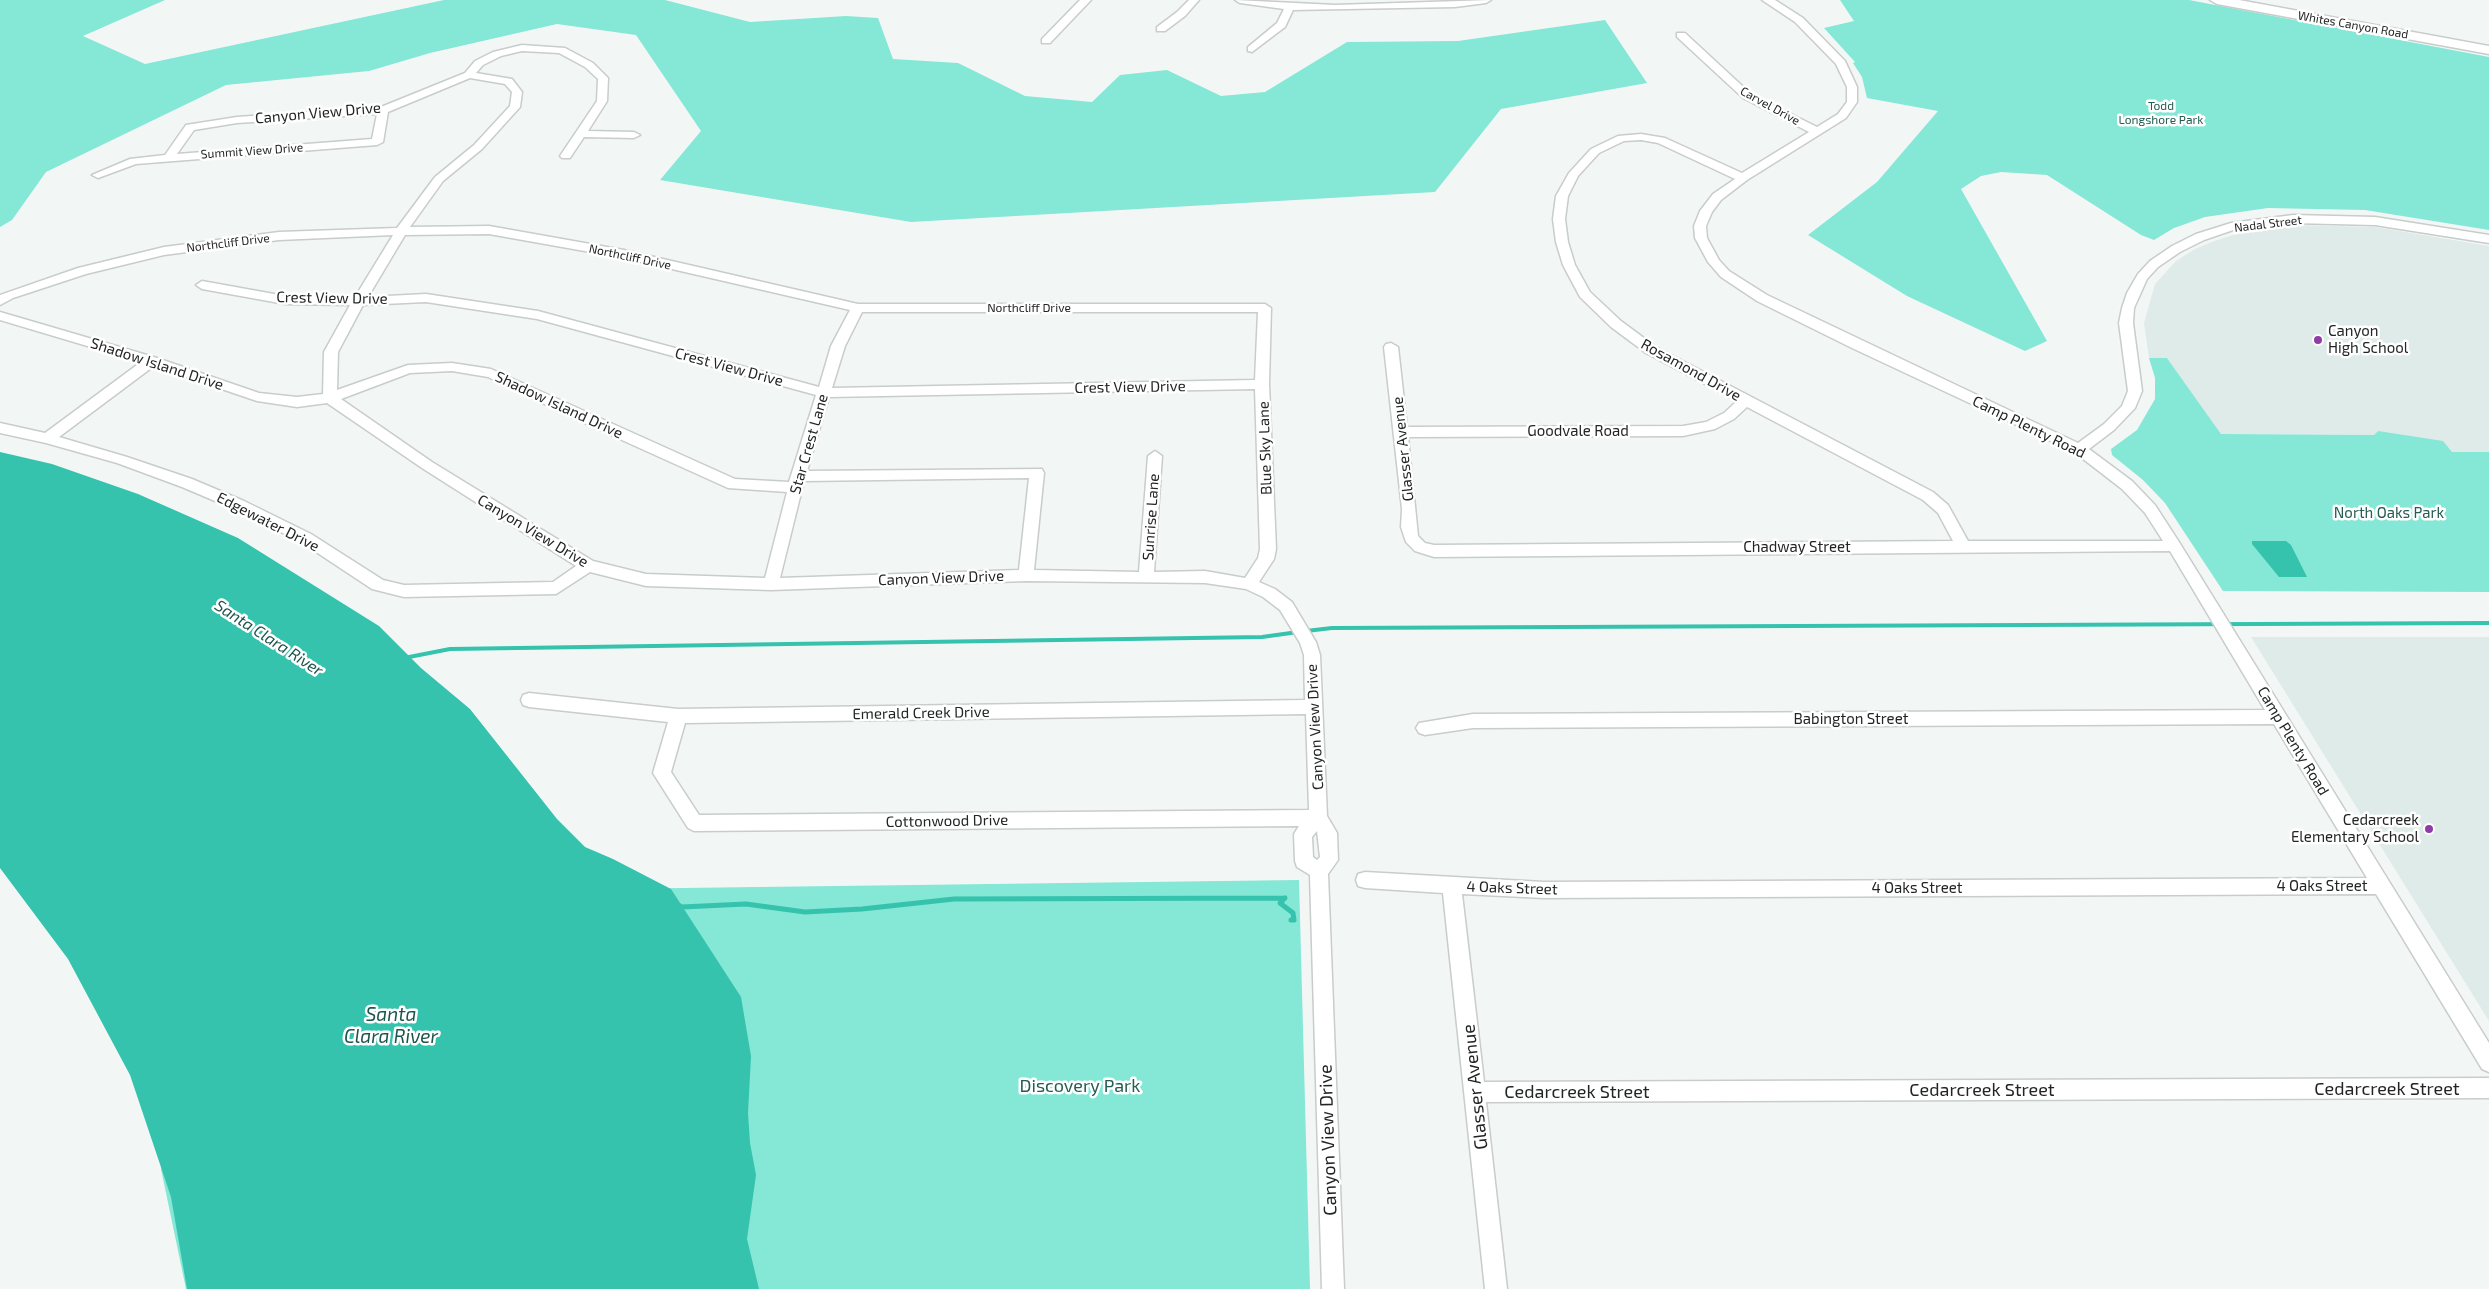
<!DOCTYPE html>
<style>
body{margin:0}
canvas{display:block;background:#f2f7f6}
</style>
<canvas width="2489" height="1289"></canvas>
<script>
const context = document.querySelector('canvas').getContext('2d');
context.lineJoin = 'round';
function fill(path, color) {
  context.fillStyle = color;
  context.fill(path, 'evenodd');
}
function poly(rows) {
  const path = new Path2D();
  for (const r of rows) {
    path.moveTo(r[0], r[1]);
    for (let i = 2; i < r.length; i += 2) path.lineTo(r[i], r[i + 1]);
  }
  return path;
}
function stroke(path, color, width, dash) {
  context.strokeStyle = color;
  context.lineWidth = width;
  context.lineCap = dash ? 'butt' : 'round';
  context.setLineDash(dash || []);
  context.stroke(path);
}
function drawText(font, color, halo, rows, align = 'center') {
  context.font = font + ' "Exo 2",sans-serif';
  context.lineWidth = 5;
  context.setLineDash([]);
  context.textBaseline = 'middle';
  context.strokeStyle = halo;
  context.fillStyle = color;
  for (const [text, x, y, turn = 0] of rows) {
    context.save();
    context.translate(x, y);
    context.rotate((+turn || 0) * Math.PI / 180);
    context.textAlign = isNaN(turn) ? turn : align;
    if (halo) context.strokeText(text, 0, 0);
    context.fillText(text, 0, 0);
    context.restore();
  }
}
fill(poly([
 [2292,225,2375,227,2489,246,2489,452,2452,452,2378,431,2374,435,2221,434,2167,358,2149,358,2144,323,2155,284,2176,261,2195,249,2214,241,2240,233],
 [2251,637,2489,637,2489,1021]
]), '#deebe8');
fill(poly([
 [0,0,165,0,83,36,145,64,444,0,665,0,750,22,846,16,878,18,893,59,958,63,1025,96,1092,102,1120,75,1167,70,1221,96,1265,92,1347,42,1458,41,1605,20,1647,83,1501,109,1435,192,911,222,660,180,701,131,636,35,557,24,430,53,369,71,226,85,46,172,12,220,0,227],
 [1840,0,2189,0,2489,57,2489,230,2365,210,2268,208,2205,217,2174,228,2154,240,2141,235,2047,175,2001,172,1981,176,1961,189,2047,341,2025,351,1907,296,1808,235,1877,182,1938,111,1867,98,1862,77,1853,63,1855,62,1824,28,1854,21],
 [2149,358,2167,358,2221,434,2374,435,2378,431,2443,441,2452,452,2489,452,2489,592,2223,591,2165,503,2143,480,2112,455,2111,449,2137,430,2155,399,2155,378],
 [1299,880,1310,1289,186,1289,161,1169,296,893]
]), '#85e7d5');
fill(poly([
 [0,452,52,464,138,494,238,538,379,626,421,668,470,709,557,819,585,847,613,859,671,889,741,997,751,1056,748,1113,750,1143,756,1175,747,1239,759,1289,187,1289,171,1197,130,1075,68,959,0,868],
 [2252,541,2286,541,2291,545,2307,577,2279,577,2252,544]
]), '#35c3ae');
stroke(poly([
 [1306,631,1332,628,2489,623],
 [404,658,450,649,1262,637,1298,632]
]), '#35c3ae', 4);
stroke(poly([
 [1285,898,1280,903,1293,913,1294,920,1291,920],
 [678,905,682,907,746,904,805,912,862,909,954,899,1285,898]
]), '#35c3ae', 5);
const minor = poly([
 [1080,0,1091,0,1050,43,1042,43,1042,39,1080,0],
 [1189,0,1199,0,1185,16,1165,31,1157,31,1157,27,1177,12,1189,0],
 [1235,0,1335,5,1491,0,1486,3,1455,7,1293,10,1285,27,1252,52,1248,51,1248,47,1277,23,1284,9,1240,3,1235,0],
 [1762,0,1775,0,1803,18,1845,61,1857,87,1857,102,1846,118,1747,180,1721,200,1712,212,1706,226,1707,238,1719,260,1729,271,1767,295,2078,443,2104,424,2122,406,2128,391,2119,323,2122,308,2127,293,2138,274,2150,261,2172,246,2196,234,2231,223,2293,215,2375,217,2489,235,2489,243,2375,225,2293,223,2236,229,2204,240,2180,252,2158,267,2147,279,2134,308,2133,323,2142,391,2135,408,2114,430,2089,449,2132,481,2155,505,2179,542,2489,1043,2489,1072,2482,1069,2376,894,1544,898,1462,894,1484,1082,2489,1078,2489,1098,1486,1102,1507,1289,1485,1289,1443,893,1365,888,1358,886,1356,880,1358,874,1365,872,1544,882,2367,878,2274,724,1473,728,1425,735,1419,733,1416,728,1419,723,1473,714,2265,710,2170,551,1434,557,1415,551,1406,542,1401,527,1402,509,1384,347,1386,344,1391,343,1398,347,1407,427,1683,426,1706,422,1724,413,1737,401,1646,353,1611,327,1580,297,1563,265,1556,242,1553,219,1556,196,1569,173,1591,149,1618,136,1641,134,1665,138,1742,173,1809,132,1743,98,1677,37,1677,33,1685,33,1751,94,1817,127,1838,114,1847,102,1847,87,1836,64,1795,22,1762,0],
 [1641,140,1658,143,1735,179,1713,194,1700,211,1694,226,1695,238,1708,262,1721,277,1757,301,1852,348,2074,452,2122,489,2145,513,2163,541,1968,541,1948,505,1933,492,1656,347,1621,321,1590,292,1575,265,1568,242,1565,219,1568,196,1578,176,1599,153,1624,141,1641,140],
 [1747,407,1923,500,1938,513,1953,541,1434,545,1425,543,1418,536,1408,437,1683,436,1715,429,1734,419,1747,407],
 [522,45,565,48,593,63,608,78,607,101,588,131,634,132,640,135,634,138,584,137,570,158,562,158,560,156,597,101,598,79,585,67,559,53,522,51,501,56,483,65,476,73,512,79,522,92,520,107,482,149,443,181,410,227,489,226,624,250,858,304,1265,304,1271,308,1269,384,1276,549,1274,559,1259,582,1275,589,1292,602,1316,642,1320,655,1327,816,1337,833,1338,860,1328,874,1344,1289,1322,1289,1310,875,1297,867,1295,861,1294,834,1299,826,694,831,688,828,653,773,668,722,529,707,523,705,521,700,523,695,529,693,678,709,1305,700,1304,655,1300,643,1280,610,1263,597,1246,589,1205,583,1026,581,771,590,646,586,590,572,556,594,404,597,372,589,301,542,234,509,182,487,117,463,46,443,0,433,0,423,45,433,141,362,0,320,0,312,157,358,259,393,297,397,323,394,324,352,350,305,285,304,202,289,196,285,202,281,285,296,355,297,393,235,279,240,164,255,86,274,13,298,0,305,0,295,78,268,164,247,279,232,397,228,435,177,474,145,510,106,512,92,505,84,470,78,388,112,383,142,377,145,136,164,98,178,92,175,130,159,165,155,186,125,237,117,381,107,465,73,475,61,493,52,522,45],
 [377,114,372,139,177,154,194,130,237,123,377,114],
 [489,234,624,258,850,310,831,346,819,387,538,311,426,294,368,297,405,235,489,234],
 [426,302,537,319,816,395,789,482,735,479,491,369,452,363,408,365,337,390,338,352,363,305,426,302],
 [862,312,1258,312,1255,380,832,388,845,346,862,312],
 [154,366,257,401,297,407,327,403,422,468,576,566,553,582,404,585,383,580,311,534,244,501,192,479,127,457,59,437,154,366],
 [452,371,488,377,571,417,728,488,787,492,765,578,646,574,593,561,432,462,341,399,410,373,452,371],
 [1255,389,1260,549,1258,558,1245,578,1205,571,1154,572,1162,456,1155,451,1148,456,1139,572,1034,570,1044,473,1042,469,807,471,829,397,1255,389],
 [1029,478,1019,570,780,578,804,481,1029,478],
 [1306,714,1309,810,699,815,671,772,685,723,1306,714],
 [1317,831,1320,857,1317,860,1313,857,1312,837,1317,831]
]);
const secondary = poly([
 [2210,0,2239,0,2489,46,2489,54,2217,4,2210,0]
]);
stroke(minor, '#c8cccb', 3);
stroke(secondary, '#c8cccb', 3);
fill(minor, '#fff');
fill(secondary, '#fff');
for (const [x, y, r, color] of [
 [2318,340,5,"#913ba8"],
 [2429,829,5,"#913ba8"]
]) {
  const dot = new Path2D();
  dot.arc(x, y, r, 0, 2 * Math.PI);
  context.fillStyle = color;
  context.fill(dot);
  stroke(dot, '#fff', 2);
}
drawText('12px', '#232524', '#fff', [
 ["Whites Canyon Road",2353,25,10],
 ["Carvel Drive",1770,106,29],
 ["Summit View Drive",252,151,-4],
 ["Nadal Street",2268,224,-7],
 ["Northcliff Drive",228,243,-7],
 ["Northcliff Drive",630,257,12],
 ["Northcliff Drive",1029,308]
]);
drawText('12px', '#255c53', '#fff', [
 ["Todd",2161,106],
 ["Longshore Park",2161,120]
]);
drawText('15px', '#232524', '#fff', [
 ["Canyon View Drive",318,113,-5],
 ["Crest View Drive",332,298,1],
 ["Shadow Island Drive",157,364,18],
 ["Crest View Drive",729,367,15],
 ["Rosamond Drive",1691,370,29],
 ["Crest View Drive",1130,387,-1],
 ["Shadow Island Drive",559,405,25],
 ["Camp Plenty Road",2029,427,26],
 ["Goodvale Road",1578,431],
 ["Star Crest Lane",809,444,-74],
 ["Blue Sky Lane",1265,448,-92],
 ["Glasser Avenue",1403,449,-96],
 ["Sunrise Lane",1151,517,-86],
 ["Edgewater Drive",268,522,27],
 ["Canyon View Drive",533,531,31],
 ["Chadway Street",1797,547],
 ["Canyon View Drive",941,578,-2],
 ["Emerald Creek Drive",921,713,-1],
 ["Babington Street",1851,719],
 ["Canyon View Drive",1315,727,-93],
 ["Camp Plenty Road",2293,741,59],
 ["Cottonwood Drive",947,821,-1],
 ["4 Oaks Street",2322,886],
 ["4 Oaks Street",1512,888,2],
 ["4 Oaks Street",1917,888]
]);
drawText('15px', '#232524', '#fff', [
 ["Canyon",2328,331],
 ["High School",2328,348],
 ["Cedarcreek",2419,820,"right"],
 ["Elementary School",2419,837,"right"]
], 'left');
drawText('15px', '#255c53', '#fff', [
 ["North Oaks Park",2389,513]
]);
drawText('italic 16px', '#1d554c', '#fff', [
 ["Santa Clara River",269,638,33]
]);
drawText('18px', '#255c53', '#fff', [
 ["Discovery Park",1080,1086]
]);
drawText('18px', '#232524', '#fff', [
 ["Glasser Avenue",1475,1087,-96],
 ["Cedarcreek Street",2387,1089],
 ["Cedarcreek Street",1982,1090],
 ["Cedarcreek Street",1577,1092],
 ["Canyon View Drive",1328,1140,-92]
]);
drawText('italic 19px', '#1d554c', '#fff', [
 ["Santa",391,1015],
 ["Clara River",391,1037]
]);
</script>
